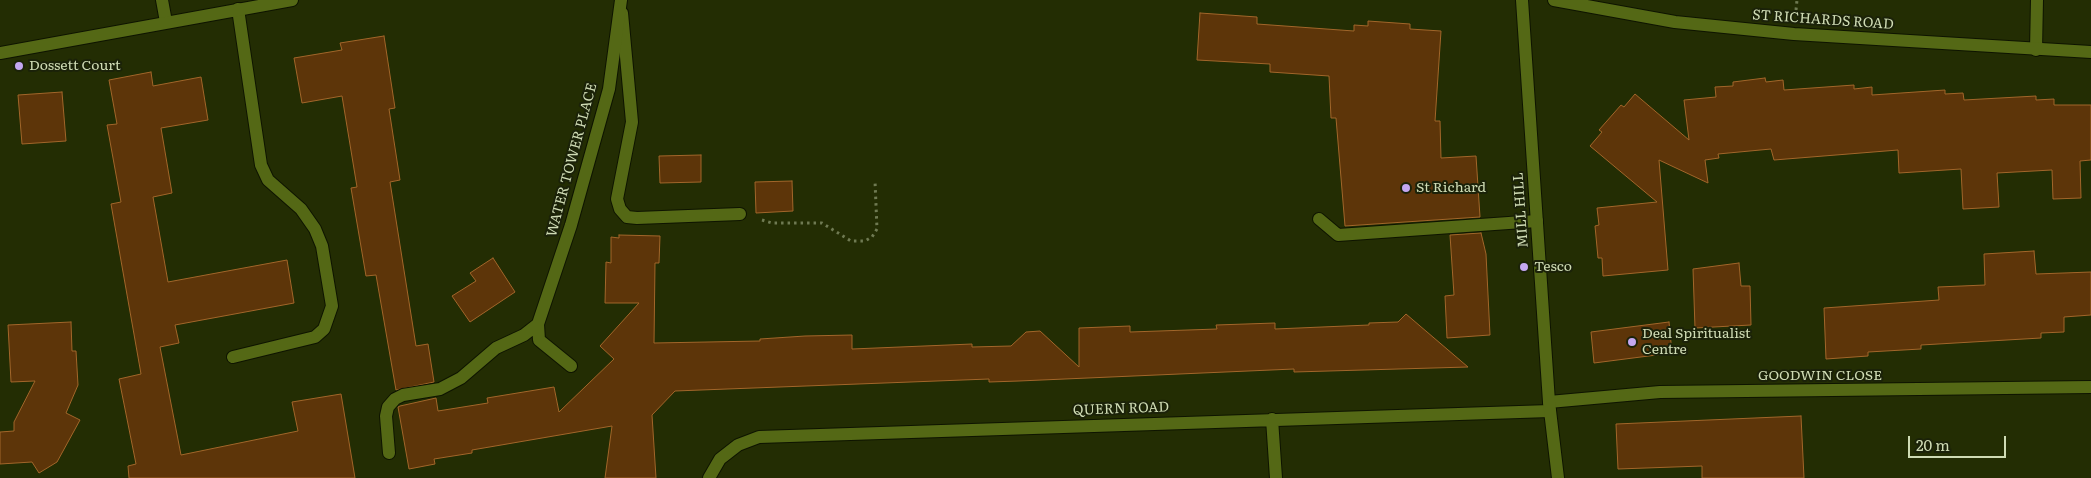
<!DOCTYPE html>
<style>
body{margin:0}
#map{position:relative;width:2091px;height:478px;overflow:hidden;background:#232d03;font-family:Literata,serif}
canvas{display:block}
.scale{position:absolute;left:1908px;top:436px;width:98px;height:22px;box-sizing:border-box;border:2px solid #cfdbb4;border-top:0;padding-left:6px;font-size:15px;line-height:18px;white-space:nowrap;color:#cfdbb4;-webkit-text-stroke:4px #1b2209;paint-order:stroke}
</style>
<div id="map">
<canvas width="2091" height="478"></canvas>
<div class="scale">20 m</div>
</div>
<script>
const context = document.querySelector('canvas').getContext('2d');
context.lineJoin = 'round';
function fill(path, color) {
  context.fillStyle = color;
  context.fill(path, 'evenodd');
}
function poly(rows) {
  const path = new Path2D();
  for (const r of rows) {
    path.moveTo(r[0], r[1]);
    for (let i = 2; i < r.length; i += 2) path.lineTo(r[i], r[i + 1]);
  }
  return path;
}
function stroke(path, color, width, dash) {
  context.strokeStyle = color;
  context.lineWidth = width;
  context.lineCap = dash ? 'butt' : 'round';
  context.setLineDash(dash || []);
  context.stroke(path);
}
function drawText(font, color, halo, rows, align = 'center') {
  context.font = font + ' Literata,serif';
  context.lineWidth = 4;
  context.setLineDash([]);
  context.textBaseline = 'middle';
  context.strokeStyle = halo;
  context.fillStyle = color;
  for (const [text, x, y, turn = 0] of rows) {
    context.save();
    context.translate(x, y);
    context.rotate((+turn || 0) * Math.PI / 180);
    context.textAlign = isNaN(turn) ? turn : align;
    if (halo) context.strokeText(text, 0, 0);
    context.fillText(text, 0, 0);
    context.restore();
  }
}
const building = poly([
 [1200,13,1257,17,1257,24,1354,31,1354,25,1368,26,1368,21,1410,24,1410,29,1441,31,1435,121,1440,121,1441,158,1476,156,1480,217,1345,226,1336,118,1331,118,1329,76,1270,72,1270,64,1197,60,1200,13],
 [384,36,395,108,389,109,400,180,390,182,416,346,428,344,434,382,396,390,376,275,366,276,351,188,357,187,342,96,302,103,294,58,342,50,340,43,384,36],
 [151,72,153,86,201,77,208,120,161,128,172,193,153,197,168,282,287,260,294,303,175,325,179,343,160,347,181,455,298,431,292,402,341,394,355,478,129,478,128,466,136,464,119,379,141,374,111,204,121,202,107,125,117,124,109,80,151,72],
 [1765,78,1766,82,1783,80,1784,90,1854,85,1854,89,1872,87,1872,95,1945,90,1945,94,1963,93,1964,100,2036,96,2036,100,2054,99,2054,105,2091,105,2091,160,2080,161,2081,198,2053,199,2052,170,1997,173,1999,207,1963,209,1961,169,1899,173,1898,150,1774,160,1771,149,1718,154,1719,158,1705,160,1708,183,1659,160,1668,270,1603,276,1602,258,1598,258,1595,226,1599,225,1597,208,1657,202,1590,146,1602,132,1599,130,1621,105,1624,107,1635,94,1689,140,1684,100,1716,97,1715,87,1733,86,1733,82,1765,78],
 [62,92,66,141,22,144,18,95,62,92],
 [701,155,701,182,660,183,659,156,701,155],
 [792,181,793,211,756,213,755,182,792,181],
 [1481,233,1486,254,1490,335,1447,338,1445,296,1454,295,1450,235,1481,233],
 [619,235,660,236,659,263,655,263,654,343,760,341,760,339,805,336,852,335,852,349,972,344,972,347,1011,346,1026,332,1040,331,1079,367,1079,328,1130,326,1130,332,1217,329,1216,325,1275,323,1275,329,1369,325,1369,323,1398,322,1406,314,1468,367,1294,372,1294,369,1019,381,989,382,989,379,675,391,652,415,656,478,605,478,612,426,472,450,472,453,434,459,435,464,409,469,398,407,400,406,436,398,438,411,488,403,487,398,554,387,559,412,614,359,600,346,639,303,605,303,606,262,611,263,611,237,619,238,619,235],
 [2034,251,2036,274,2091,272,2091,315,2064,317,2064,332,2041,333,2041,338,1921,345,1921,349,1868,352,1868,356,1826,359,1824,308,1939,300,1938,287,1985,285,1984,254,2034,251],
 [493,258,515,292,470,322,452,296,476,281,470,273,493,258],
 [1739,263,1741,286,1750,286,1751,325,1695,328,1693,269,1739,263],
 [71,322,72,351,76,351,78,385,66,413,80,420,57,462,39,473,32,462,0,464,0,432,14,431,14,422,35,381,11,382,8,325,71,322],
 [1669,322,1672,353,1594,363,1591,332,1669,322],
 [1801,416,1804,478,1702,478,1702,466,1618,469,1616,424,1801,416]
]);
fill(building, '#5d3509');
stroke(building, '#a2662a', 1);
const lane = poly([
 [622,13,632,122,617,199,620,209,627,217,637,218,740,214],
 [1319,219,1338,235,1537,221]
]);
const street = poly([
 [162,0,166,22],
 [2036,50,2037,0],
 [538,324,539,340,571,366],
 [233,357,315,337,324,329,332,306,322,246,315,229,301,209,268,180,261,165,238,9],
 [1549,402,1660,392,2091,387],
 [1272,419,1276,478],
 [389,453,386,416,388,407,395,399,403,395,440,389,461,378,496,348,524,335,538,324,571,225,609,89,621,0],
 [709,478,720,459,738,445,759,437,1550,411]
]);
const secondary = poly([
 [1522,0,1549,402,1558,478],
 [1554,0,1675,22,1794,34,2091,52],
 [0,53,292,0]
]);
stroke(lane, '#0e1400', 14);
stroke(street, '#0e1400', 14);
stroke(secondary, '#0e1400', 14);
stroke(poly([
 [1796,10,1797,0],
 [762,220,772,223,822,223,851,241,865,241,872,237,877,229,875,181]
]), '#6f7a52', 3, [2.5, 4]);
stroke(lane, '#546815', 12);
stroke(street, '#546815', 12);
stroke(secondary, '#546815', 12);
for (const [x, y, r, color] of [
 [19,66,5,"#c4a7f1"],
 [1406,188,5,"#c4a7f1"],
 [1524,267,5,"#c4a7f1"],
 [1632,342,5,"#c4a7f1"]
]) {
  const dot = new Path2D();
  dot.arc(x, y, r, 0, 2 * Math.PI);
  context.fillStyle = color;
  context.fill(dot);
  stroke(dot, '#1b2209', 2);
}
drawText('14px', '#cfdbb4', '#1b2209', [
 ["ST RICHARDS ROAD",1823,20,4],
 ["WATER TOWER PLACE",572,160,-75],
 ["MILL HILL",1521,210,-94],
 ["GOODWIN CLOSE",1820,376],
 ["QUERN ROAD",1121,409,-2]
]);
drawText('14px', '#cfdbb4', '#1b2209', [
 ["Dossett Court",29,66],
 ["St Richard",1416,188],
 ["Tesco",1534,267],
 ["Deal Spiritualist",1642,334],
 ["Centre",1642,350]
], 'left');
</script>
